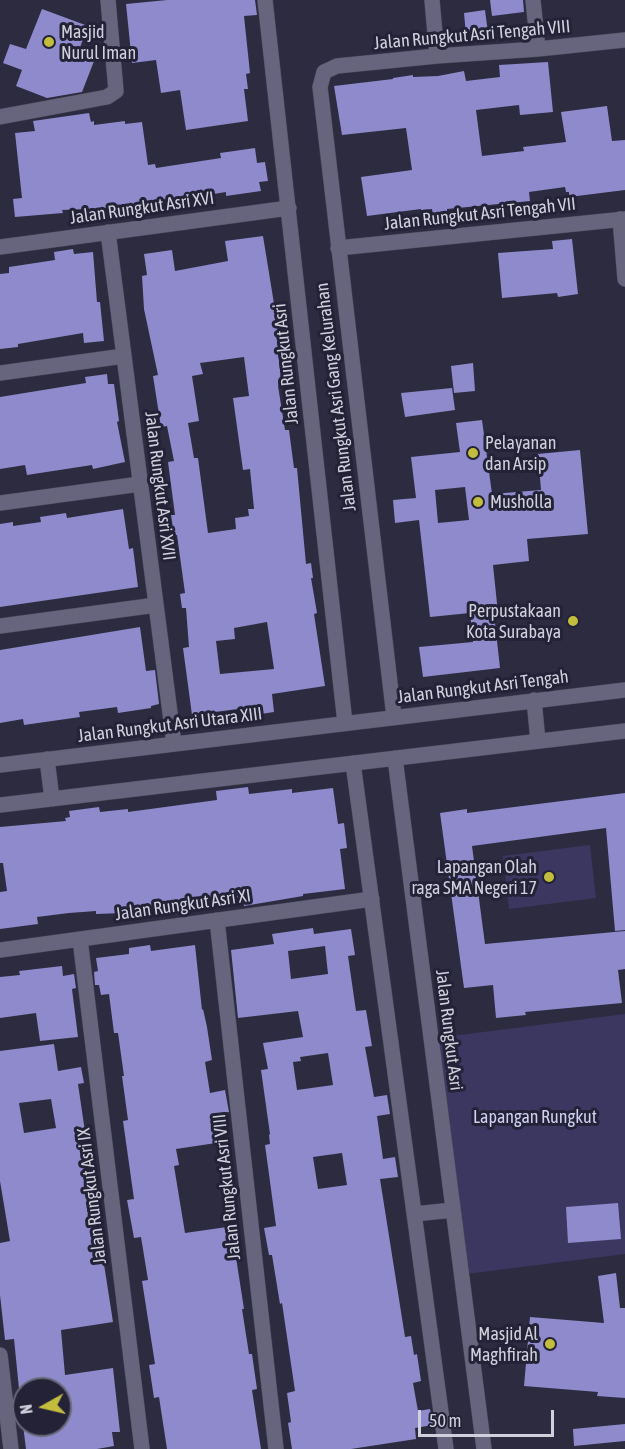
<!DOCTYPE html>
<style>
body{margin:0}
#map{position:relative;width:625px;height:1449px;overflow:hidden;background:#2c2b40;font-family:"Asap Condensed",sans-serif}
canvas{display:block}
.north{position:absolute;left:12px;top:1377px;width:60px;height:60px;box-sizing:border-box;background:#232236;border:2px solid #686879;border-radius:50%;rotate:262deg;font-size:16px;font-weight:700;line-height:24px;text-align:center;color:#d0d0dd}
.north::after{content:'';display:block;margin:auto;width:21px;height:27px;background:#c3bd3e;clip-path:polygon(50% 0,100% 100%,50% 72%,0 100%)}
.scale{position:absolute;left:418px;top:1410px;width:136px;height:27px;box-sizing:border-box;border:3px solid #d0d0dd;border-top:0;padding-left:8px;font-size:18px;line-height:21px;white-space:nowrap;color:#d0d0dd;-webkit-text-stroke:4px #232236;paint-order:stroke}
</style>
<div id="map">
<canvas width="625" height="1449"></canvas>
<div class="north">N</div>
<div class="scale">50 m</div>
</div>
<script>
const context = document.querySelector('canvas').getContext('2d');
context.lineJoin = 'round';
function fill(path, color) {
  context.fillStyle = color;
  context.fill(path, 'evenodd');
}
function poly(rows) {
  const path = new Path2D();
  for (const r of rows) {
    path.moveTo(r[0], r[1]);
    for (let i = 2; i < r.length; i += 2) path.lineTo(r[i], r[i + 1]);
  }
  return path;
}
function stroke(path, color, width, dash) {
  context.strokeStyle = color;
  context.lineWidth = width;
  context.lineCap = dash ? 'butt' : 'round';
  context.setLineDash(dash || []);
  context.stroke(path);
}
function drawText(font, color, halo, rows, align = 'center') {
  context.font = font + ' "Asap Condensed",sans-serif';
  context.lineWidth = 6;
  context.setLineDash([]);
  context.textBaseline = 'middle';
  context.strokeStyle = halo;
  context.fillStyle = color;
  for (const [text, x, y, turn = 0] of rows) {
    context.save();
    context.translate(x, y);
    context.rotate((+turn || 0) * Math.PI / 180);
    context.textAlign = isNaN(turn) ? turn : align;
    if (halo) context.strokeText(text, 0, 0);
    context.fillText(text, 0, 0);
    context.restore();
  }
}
fill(poly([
 [590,845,596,898,509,909,503,856],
 [625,1014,625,1254,466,1274,436,1038]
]), '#3b3761');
fill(poly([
 [167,0,255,0,257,15,244,16,250,73,246,74,248,89,244,89,248,121,186,130,180,90,161,93,156,60,132,63,126,4],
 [490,0,523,0,524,12,492,16],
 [42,9,88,26,79,50,96,56,82,92,47,98,16,86,22,70,3,63,10,44,26,49],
 [485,10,488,33,466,35,464,13],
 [548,62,553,112,520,115,519,105,476,110,482,156,524,151,523,147,566,142,561,112,607,106,612,141,625,140,625,190,569,197,569,192,566,192,565,187,529,192,530,201,447,209,447,213,433,215,432,209,421,210,421,209,367,216,361,177,412,170,406,128,342,135,334,86,393,79,393,78,413,75,413,77,438,76,464,71,466,81,500,77,499,65],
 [89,113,91,122,94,121,94,125,125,121,125,124,142,122,148,165,155,164,156,168,221,158,220,153,255,148,257,163,265,162,268,181,259,182,261,191,226,196,226,192,165,202,165,200,109,208,62,210,63,213,15,217,13,199,22,198,15,133,35,131,33,121],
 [263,236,276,316,285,315,290,352,278,354,282,385,278,386,285,430,289,430,294,468,297,468,306,564,311,563,313,578,311,578,317,613,314,614,325,686,272,694,274,712,254,715,253,707,192,715,183,648,189,647,186,608,182,608,180,594,185,593,177,535,174,535,171,515,175,515,168,462,174,461,167,426,161,427,153,376,158,375,144,309,142,276,147,275,144,254,172,250,175,271,228,261,225,241],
 [244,357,249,396,233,398,243,470,250,469,254,509,248,509,249,516,235,518,236,529,208,533,198,458,194,458,188,423,199,421,192,376,203,374,200,363],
 [267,622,274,669,220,674,216,641,235,639,234,628],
 [572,239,578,294,558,297,557,293,502,298,498,253,553,249,552,241],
 [73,249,74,254,93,252,97,302,100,302,104,341,84,343,83,333,18,344,18,347,0,349,0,274,9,273,9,267,55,260,54,252],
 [473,363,475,391,454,393,451,366],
 [107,374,108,384,114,384,119,421,117,422,125,462,93,469,92,465,27,475,25,465,0,469,0,397,86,383,85,377],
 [452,388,455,410,405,417,401,393],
 [482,420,492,494,541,490,538,454,580,450,588,534,527,539,529,561,493,565,498,613,494,614,500,668,423,677,419,647,473,642,470,613,430,617,419,520,395,523,393,500,416,498,411,457,460,452,456,423],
 [465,487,469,520,438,523,435,490],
 [123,509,129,549,133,548,138,587,0,607,0,524,13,522,13,526,41,522,40,517,66,513,67,518],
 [140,627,146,671,155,670,159,704,151,706,151,708,118,713,117,707,79,712,80,717,24,725,23,719,0,723,0,650],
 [248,787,249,794,292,789,292,793,333,788,338,824,344,823,347,848,340,849,345,889,303,894,303,896,244,906,243,897,185,905,186,913,171,915,170,909,142,912,143,916,123,919,123,913,96,914,96,911,69,913,37,917,38,924,0,929,0,892,7,891,3,863,0,863,0,827,66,821,65,818,70,817,69,811,99,807,100,812,128,809,128,812,217,800,216,791],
 [625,793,625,930,615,931,606,828,472,846,485,944,625,931,625,969,618,970,622,1003,525,1012,526,1015,496,1018,493,985,464,988,440,813,467,809,467,813],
 [313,928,314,934,351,929,355,955,348,956,356,1011,366,1010,372,1046,365,1047,374,1097,387,1095,390,1114,377,1116,383,1159,395,1157,398,1177,380,1179,405,1337,411,1336,414,1355,417,1354,421,1381,413,1383,418,1411,430,1409,433,1425,415,1428,416,1439,351,1449,292,1449,288,1423,291,1422,287,1393,295,1391,282,1303,280,1304,272,1255,269,1255,264,1228,276,1226,265,1145,270,1144,269,1135,270,1134,261,1070,268,1069,263,1043,303,1037,298,1011,238,1018,231,950,274,944,272,934],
 [325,946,328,974,291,979,288,951],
 [328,1053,333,1085,297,1090,293,1062,301,1061,300,1057],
 [342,1153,347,1185,318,1189,313,1157],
 [150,945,151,951,195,945,202,1010,203,1009,207,1027,212,1060,205,1062,210,1093,225,1090,229,1112,212,1114,216,1143,176,1149,179,1165,174,1166,185,1233,234,1226,238,1251,235,1251,244,1309,242,1309,249,1354,252,1354,257,1389,252,1390,261,1449,167,1449,159,1397,154,1398,149,1365,155,1364,142,1281,148,1280,141,1237,134,1238,127,1200,134,1199,123,1121,128,1120,122,1076,124,1076,118,1033,114,1033,109,994,101,995,99,985,95,985,94,972,98,971,96,958,129,954,129,948],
 [62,966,63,976,74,974,76,988,72,989,78,1037,40,1041,36,1013,0,1018,0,977,20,975,19,971],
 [54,1044,58,1071,81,1067,84,1083,78,1084,88,1152,84,1153,98,1245,101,1245,113,1322,61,1330,65,1375,113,1368,120,1432,112,1432,114,1446,97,1449,26,1449,23,1425,60,1425,60,1389,19,1389,14,1339,5,1340,0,1295,0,1243,10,1241,0,1181,0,1051],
 [51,1099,56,1128,24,1133,19,1103],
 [618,1203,621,1239,568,1243,566,1207],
 [616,1273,620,1308,625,1308,625,1398,597,1396,598,1392,524,1386,530,1317,604,1323,598,1276],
 [625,1424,625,1441,574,1446,573,1429]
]), '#8e8acb');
const minor = poly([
 [265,0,345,723],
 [432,0,437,56],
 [533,0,538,49],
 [0,117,107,97,116,91,108,0],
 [620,219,625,279],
 [108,232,174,744],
 [0,247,289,208],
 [338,248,625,219],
 [0,373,124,356],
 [0,503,140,484],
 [0,626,156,605],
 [534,700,538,741],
 [394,717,320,87,324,72,337,66,437,56,538,49,625,40],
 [395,758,484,1449],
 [47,759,52,799],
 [353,763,446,1449],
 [0,765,625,690],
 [0,805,625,731],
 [217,920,276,1449],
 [80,939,142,1449],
 [0,950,372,899],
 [414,1214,453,1210],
 [0,1355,11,1449]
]);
stroke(minor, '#494859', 16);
stroke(minor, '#66657d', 15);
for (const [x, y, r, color] of [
 [49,42,6,"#c3bd3e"],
 [473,453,6,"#c3bd3e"],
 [478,502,6,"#c3bd3e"],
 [573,621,6,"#c3bd3e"],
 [549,877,6,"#c3bd3e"],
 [550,1344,6,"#c3bd3e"]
]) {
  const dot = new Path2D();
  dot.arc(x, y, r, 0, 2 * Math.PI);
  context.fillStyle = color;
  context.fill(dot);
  stroke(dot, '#232236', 2);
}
drawText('18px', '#d0d0dd', '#232236', [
 ["Masjid",61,32],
 ["Nurul Iman",61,53],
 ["Pelayanan",485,443],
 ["dan Arsip",485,464],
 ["Musholla",490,502],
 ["Perpustakaan",561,611,"right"],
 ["Kota Surabaya",561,632,"right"],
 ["Lapangan Olah",537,867,"right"],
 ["raga SMA Negeri 17",537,888,"right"],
 ["Masjid Al",538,1334,"right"],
 ["Maghfirah",538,1355,"right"]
], 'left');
drawText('18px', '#d0d0dd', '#232236', [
 ["Jalan Rungkut Asri Tengah VIII",472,35,-5],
 ["Jalan Rungkut Asri XVI",142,208,-8],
 ["Jalan Rungkut Asri Tengah VII",480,214,-6],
 ["Jalan Rungkut Asri",286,364,-96],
 ["Jalan Rungkut Asri Gang Kelurahan",336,397,-97],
 ["Jalan Rungkut Asri XVII",160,486,83],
 ["Jalan Rungkut Asri Tengah",483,687,-7],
 ["Jalan Rungkut Asri Utara XIII",170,725,-7],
 ["Jalan Rungkut Asri XI",183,905,-8],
 ["Jalan Rungkut Asri",449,1030,83],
 ["Jalan Rungkut Asri VIII",227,1187,-96],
 ["Jalan Rungkut Asri IX",92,1196,-97]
]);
drawText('18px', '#d0cff3', '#232236', [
 ["Lapangan Rungkut",535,1117]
]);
</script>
